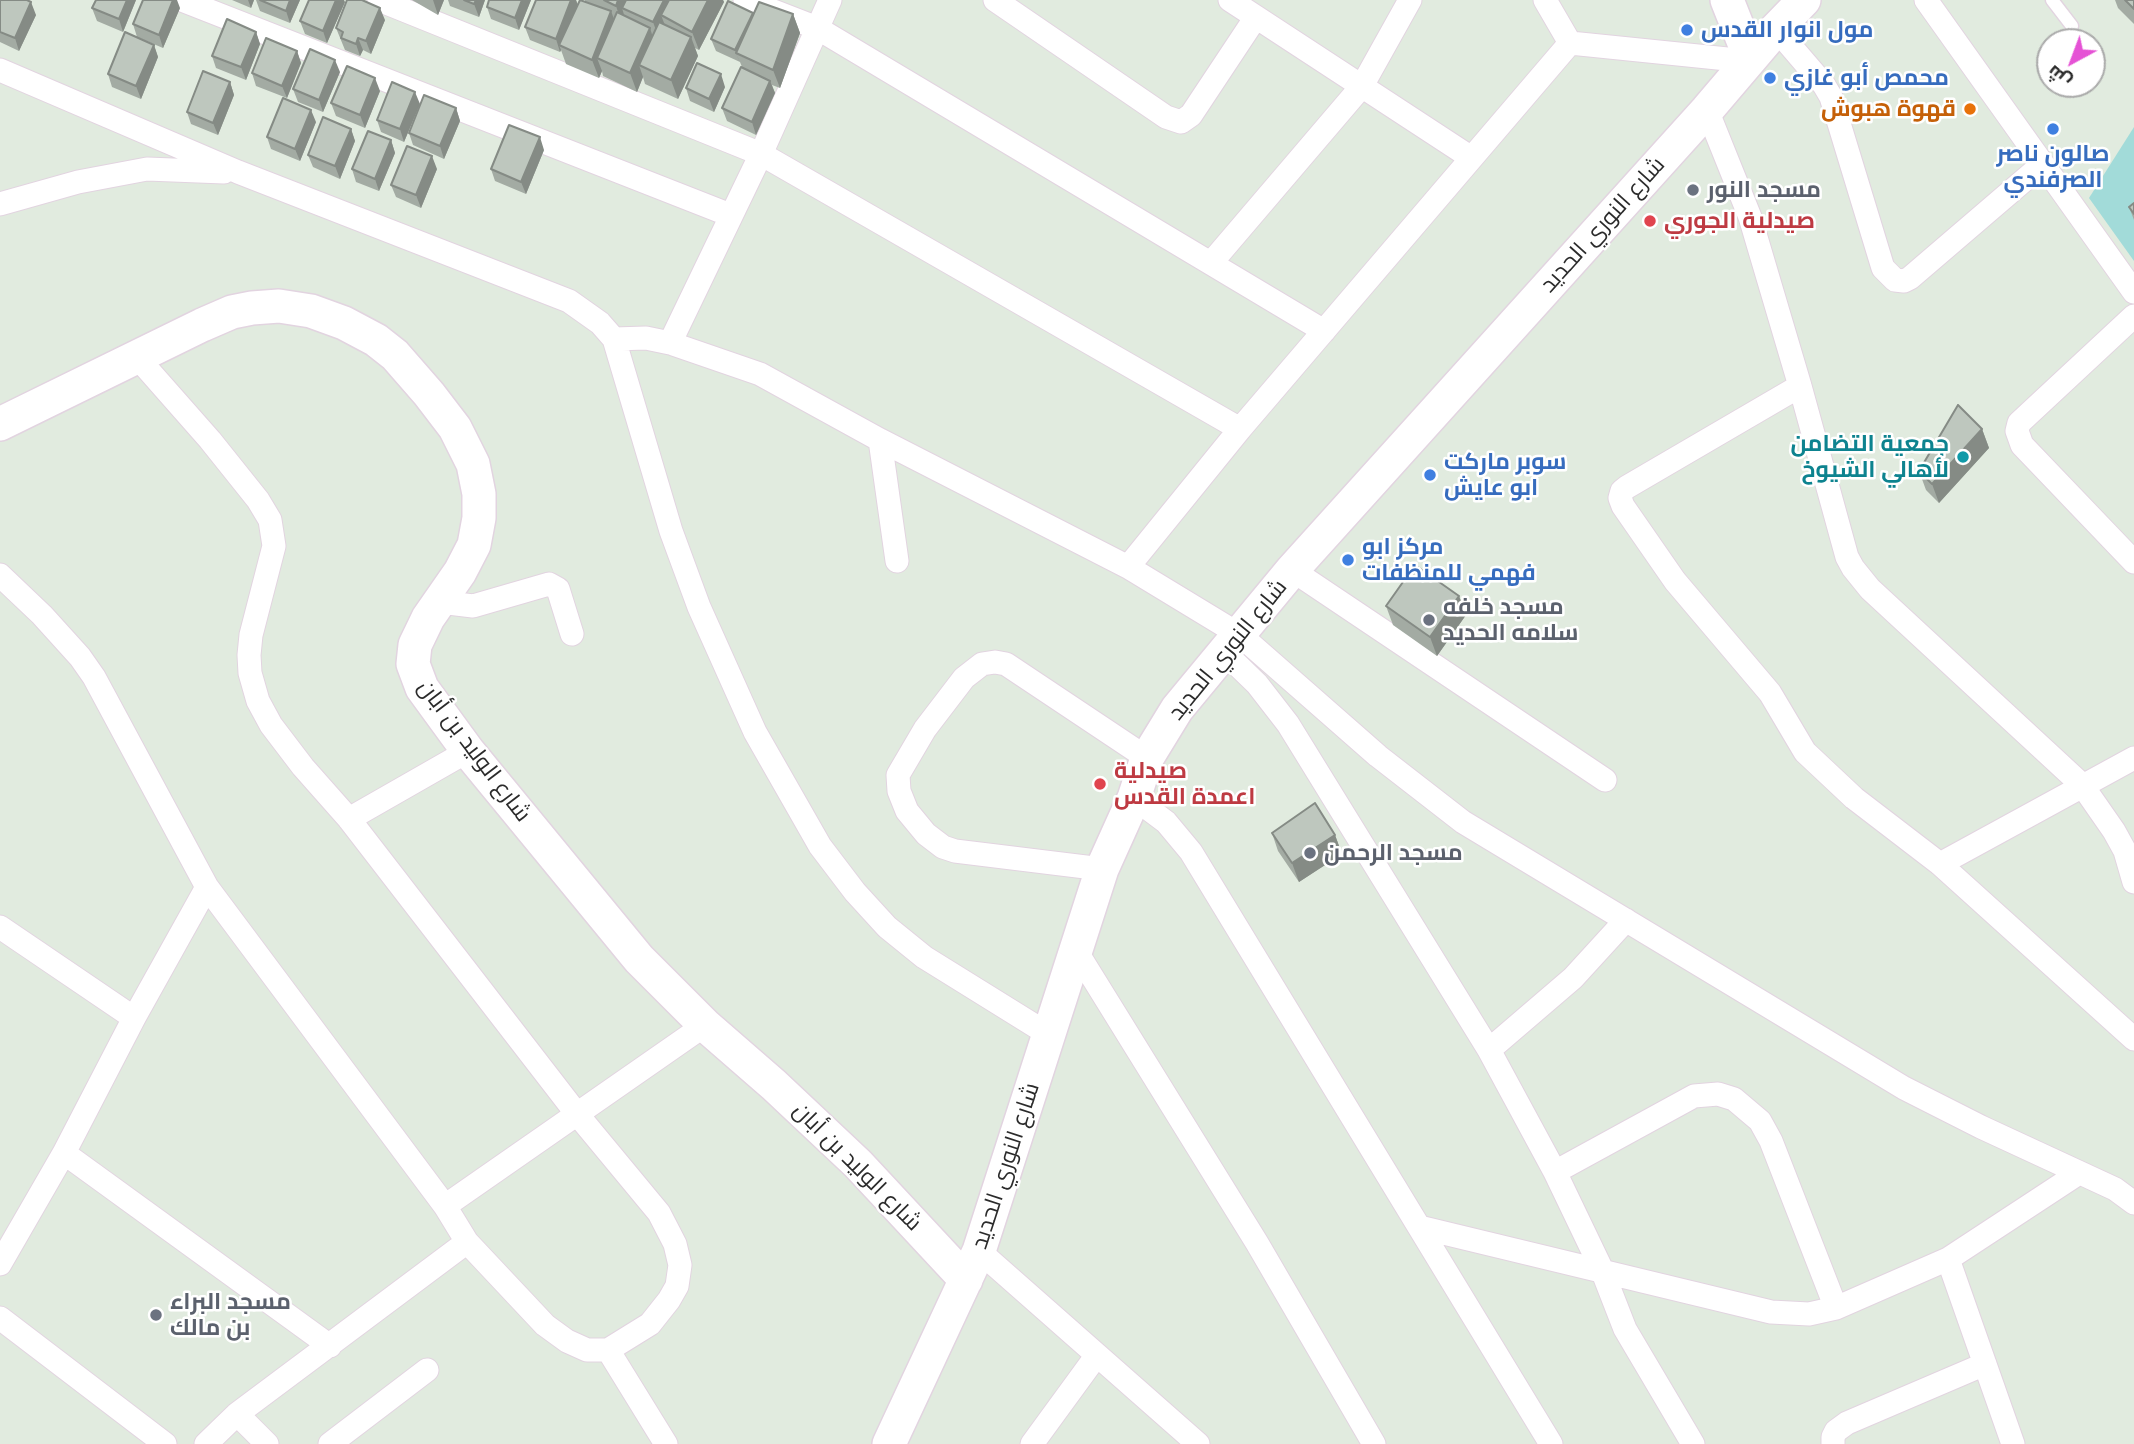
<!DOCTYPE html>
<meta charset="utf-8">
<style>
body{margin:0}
#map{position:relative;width:2134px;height:1444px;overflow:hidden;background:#e1ebdf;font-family:"PT Sans",Cairo,sans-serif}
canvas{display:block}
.north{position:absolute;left:2036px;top:28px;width:70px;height:70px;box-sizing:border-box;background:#fff;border:2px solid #aaa;border-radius:50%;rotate:221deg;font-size:19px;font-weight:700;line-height:28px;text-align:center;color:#2b2b2b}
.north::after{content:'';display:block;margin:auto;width:24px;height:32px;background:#e552d5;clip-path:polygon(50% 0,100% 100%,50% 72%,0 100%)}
</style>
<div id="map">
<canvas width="2134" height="1444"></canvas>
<div class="north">ش</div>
</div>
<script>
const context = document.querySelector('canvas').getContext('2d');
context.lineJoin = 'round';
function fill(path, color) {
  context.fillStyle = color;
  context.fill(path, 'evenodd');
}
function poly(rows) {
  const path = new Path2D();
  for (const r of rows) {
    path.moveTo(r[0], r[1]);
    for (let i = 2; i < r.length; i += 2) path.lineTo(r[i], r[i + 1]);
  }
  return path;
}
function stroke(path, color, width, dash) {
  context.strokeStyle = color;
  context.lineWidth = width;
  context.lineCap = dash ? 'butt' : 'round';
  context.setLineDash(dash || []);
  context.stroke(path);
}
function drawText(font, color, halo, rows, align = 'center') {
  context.font = font + ' "PT Sans",Cairo,sans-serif';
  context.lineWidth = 5;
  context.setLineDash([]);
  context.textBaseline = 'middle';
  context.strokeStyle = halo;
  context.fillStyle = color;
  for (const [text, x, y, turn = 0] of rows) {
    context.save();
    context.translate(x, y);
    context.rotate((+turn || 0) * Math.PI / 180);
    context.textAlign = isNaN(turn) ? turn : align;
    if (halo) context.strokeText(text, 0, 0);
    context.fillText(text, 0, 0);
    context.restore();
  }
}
fill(poly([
 [2134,127,2134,261,2089,198]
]), '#a2dbd9');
const lane = poly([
 [2052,0,2072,26]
]);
const street = poly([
 [182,0,730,215],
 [379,0,761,154,1240,429],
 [745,0,817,28,1324,331],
 [995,0,1166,117,1181,122,1191,115,1256,17],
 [1230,0,1470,157],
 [1545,0,1570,43],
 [1926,0,2134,292],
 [1776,29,1824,85,1831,97,1883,268,1895,280,1904,281,1910,278,2043,164],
 [0,70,238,172,569,301,600,323,614,339,671,531,699,607,755,732,820,846,855,892,887,927,924,957,1048,1034],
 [1707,110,1750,217,1800,386,1847,557,1853,568,1870,589,2082,785,2114,831,2125,851,2134,882],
 [0,204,78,182,147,169,224,172],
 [1211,263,1362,86,1410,0],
 [2134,316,2019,423,2017,431,2022,445,2134,562],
 [614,339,646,338,670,343,760,374,880,440,1128,567,1240,635,1378,756,1463,822,1904,1088,1981,1127,2115,1189,2134,1203],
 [670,343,761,154,830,0],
 [1800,386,1627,487,1622,491,1620,498,1623,506,1675,581,1770,693,1805,752,1854,798,1940,864,2134,1039],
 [880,440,897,561],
 [1128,567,1240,429,1570,43,1747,61],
 [1292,570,1605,780],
 [0,575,42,615,80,657,94,677,207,887,445,1206,467,1242,545,1325,567,1341,587,1350,608,1350,650,1324,669,1300,677,1286,680,1265,675,1244,659,1213,577,1114,349,819,303,767,271,725,258,701,250,673,249,655,251,635,274,546,270,520,258,500,210,440,136,356],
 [440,602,473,606,549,584,558,589,572,634],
 [1224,652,1257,684,1288,724,1489,1050,1555,1172,1602,1270,1625,1329,1693,1444],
 [1134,798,1166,822,1191,852,1551,1444],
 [349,819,468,751],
 [1940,864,2134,758],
 [1102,869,955,851,943,847,926,834,907,811,899,791,898,775,925,729,964,678,982,664,995,662,1006,664,1147,758],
 [0,927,134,1018],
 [1075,949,1257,1243,1374,1444],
 [1489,1050,1573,978,1626,920],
 [64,1153,330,1346],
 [1555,1172,1694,1096,1718,1094,1734,1099,1760,1121,1771,1141,1836,1308],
 [445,1206,705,1025],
 [1419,1227,1771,1312,1809,1314,1836,1308,1948,1259,2079,1173],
 [979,1251,1198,1444],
 [1948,1259,2013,1444],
 [0,1264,64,1153,134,1018,207,887],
 [0,1318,165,1444],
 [608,1350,666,1444],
 [237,1414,267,1444],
 [206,1444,237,1414,467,1242],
 [330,1444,427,1370],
 [1032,1444,1097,1355],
 [1833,1444,1833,1437,1836,1431,1847,1423,1985,1364]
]);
const secondary = poly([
 [1727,0,1750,58],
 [0,424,202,325,232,312,252,308,279,306,311,311,344,323,376,340,395,355,429,394,455,428,473,464,479,494,479,518,474,545,460,572,428,618,415,645,413,664,422,688,468,751,639,959,705,1025,774,1085,858,1164,966,1280],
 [889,1444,979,1251,1102,869,1134,798,1147,758,1177,709,1292,570,1707,110,1776,29,1804,0]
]);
stroke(lane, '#e2d4e0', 15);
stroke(street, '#e2d4e0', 25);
stroke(secondary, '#e2d4e0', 36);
stroke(lane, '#fff', 12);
stroke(street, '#fff', 23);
stroke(secondary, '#fff', 33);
fill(poly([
 [0,0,36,15,19,51,0,42],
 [136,0,123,32,97,21,92,8],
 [232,0,254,0,251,8],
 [256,0,300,0,290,23,260,11],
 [412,0,444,0,438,15],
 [448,0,485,0,479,17,450,6],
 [489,0,531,0,519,30,491,19,487,7],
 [576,0,578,5,585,1,585,0,723,0,724,2,699,50,695,48,698,56,678,99,645,84,643,77,637,92,603,76,602,71,599,78,566,64,561,50,560,52,530,40,525,27],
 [2115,0,2134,0,2134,24,2118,8],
 [345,2,327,43,305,34,300,21],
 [180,8,163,48,137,37,133,24],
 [793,14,800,33,780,88,772,85,775,93,756,135,727,121,722,108,742,67,740,62,716,51,711,39],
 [385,20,371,54,363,50,360,56,345,50,336,28],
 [256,32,260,44,246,80,216,68,212,56],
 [154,45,158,57,141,99,112,87,108,74],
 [297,51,301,63,287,98,256,86,252,73],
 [340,72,323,112,298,102,293,89],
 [230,82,234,95,218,135,191,124,187,112],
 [725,87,714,112,690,101,686,88],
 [380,91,365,128,336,116,331,103],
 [420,104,404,142,381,132,377,120],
 [456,108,460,121,444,159,413,145,409,133],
 [316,122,300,161,271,149,267,137],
 [351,129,355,141,340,179,313,167,308,155],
 [391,140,395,153,379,191,356,182,352,169],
 [544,150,526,194,495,181,491,169],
 [437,169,421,208,396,197,391,185],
 [2134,203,2134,220,2129,207],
 [1982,429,1989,448,1939,503,1926,490,1919,471],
 [1459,596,1466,615,1437,656,1393,625,1386,606],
 [1272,833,1335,835,1342,854,1299,882,1278,851]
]), '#a3aba3');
fill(poly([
 [127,0,136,0,123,32,119,19],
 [173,0,177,0,180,8,163,48,159,35],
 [248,0,254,0,251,8],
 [290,0,300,0,290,23,286,11],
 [336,0,344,0,345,2,327,43,323,31],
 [433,0,444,0,438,15],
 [476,0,485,0,479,17,474,4],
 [522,0,531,0,519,30,515,18],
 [571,0,576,0,578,6,559,45,561,50,560,52,556,39],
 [618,0,635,0,622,8,625,18,622,24,616,6],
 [664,0,681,0,661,15,666,28,660,41,653,22],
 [708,0,723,0,724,2,699,50,692,32],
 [31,2,36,15,19,51,15,38],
 [380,8,385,20,371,54,366,41],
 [611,11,618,30,597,58,602,71,599,78,592,60],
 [753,13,757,25,736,53,740,63,735,50],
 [793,14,800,33,780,88,773,70],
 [650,28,656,47,639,65,643,77,637,92,630,73],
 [256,32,260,44,246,80,241,67],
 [691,37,698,56,678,99,671,80],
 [358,38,363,50,360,56,356,44],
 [154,45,158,57,141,99,136,86],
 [297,51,301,63,287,98,282,86],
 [335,60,340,72,323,112,319,100],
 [721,74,725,87,714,112,709,99],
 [375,78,380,91,365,128,360,115],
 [770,81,775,93,756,135,752,122],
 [230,82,234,95,218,135,213,123],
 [415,92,420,104,404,142,400,129],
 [456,108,460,121,444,159,440,146],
 [311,110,316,122,300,161,295,149],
 [351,129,355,141,340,179,335,166],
 [540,137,544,150,526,194,521,182],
 [391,140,395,153,379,191,375,179],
 [432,156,437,169,421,208,416,195],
 [1982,429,1989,448,1939,503,1932,484],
 [1459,596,1466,615,1437,656,1430,637],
 [1335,835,1342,854,1299,882,1292,863]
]), '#858b85');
const building = poly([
 [0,0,27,0,31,2,15,38,0,32,0,0],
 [96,0,127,0,119,19,92,8,96,0],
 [143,0,173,0,159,35,133,24,143,0],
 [260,0,290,0,286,11,260,0],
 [309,0,336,0,323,31,300,21,309,0],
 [347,0,362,0,380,8,366,41,358,38,356,44,341,38,343,32,336,28,347,0],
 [464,0,476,0,474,4,464,0],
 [489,0,522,0,515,18,487,7,489,0],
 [536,0,571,0,556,39,525,27,536,0],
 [580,0,611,11,592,60,559,45,580,0],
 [604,0,618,0,616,6,604,0],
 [626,0,664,0,653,22,622,8,626,0],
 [669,0,708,0,692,32,661,15,669,0],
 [2125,0,2134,0,2134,9,2125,0],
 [728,1,753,13,735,50,711,39,728,1],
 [759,2,793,14,773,70,736,53,759,2],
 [617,12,650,28,630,73,597,58,617,12],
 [227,19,256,32,241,67,212,56,227,19],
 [659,22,691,37,671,80,639,65,659,22],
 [125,32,154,45,136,86,108,74,125,32],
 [266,38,297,51,282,86,252,73,266,38],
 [310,49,335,60,319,100,293,89,310,49],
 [697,63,721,74,709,99,686,88,697,63],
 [347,66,375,78,360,115,331,103,347,66],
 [741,67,770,81,752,122,722,108,741,67],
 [203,71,230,82,213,123,187,112,203,71],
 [392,82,415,92,400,129,377,120,392,82],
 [424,95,456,108,440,146,409,133,424,95],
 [283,98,311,110,295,149,267,137,283,98],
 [323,117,351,129,335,166,308,155,323,117],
 [509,125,540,137,521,182,491,169,509,125],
 [368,131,391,140,375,179,352,169,368,131],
 [407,146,432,156,416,195,391,185,407,146],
 [2134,203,2134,214,2129,207,2134,203],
 [1958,405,1982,429,1932,484,1919,471,1958,405],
 [1415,565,1459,596,1430,637,1386,606,1415,565],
 [1315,803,1335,835,1292,863,1272,833,1315,803]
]);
fill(building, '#bec7be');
stroke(building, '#858b85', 2);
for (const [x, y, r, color] of [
 [1687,30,7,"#3f7fe0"],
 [1770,78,7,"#3f7fe0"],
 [1970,109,7,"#e8710a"],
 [2053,129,7,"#3f7fe0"],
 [1693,190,7,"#6b7280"],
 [1650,221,7,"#e0444e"],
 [1963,457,7,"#0f9aa8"],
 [1430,475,7,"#3f7fe0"],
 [1348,560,7,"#3f7fe0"],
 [1429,620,7,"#6b7280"],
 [1100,784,7,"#e0444e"],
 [1310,853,7,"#6b7280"],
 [156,1315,7,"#6b7280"]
]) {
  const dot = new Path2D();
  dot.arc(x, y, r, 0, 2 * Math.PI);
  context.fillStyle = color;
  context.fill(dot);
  stroke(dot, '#fff', 2.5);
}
drawText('bold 23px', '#366cbe', '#fff', [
 ["مول انوار القدس",1701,30],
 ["محمص أبو غازي",1784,78],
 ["صالون ناصر",2053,154,"center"],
 ["الصرفندي",2053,180,"center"],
 ["سوبر ماركت",1444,462],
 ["ابو عايش",1444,488],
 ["مركز ابو",1362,547],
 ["فهمي للمنظفات",1362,573]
], 'left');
drawText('bold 23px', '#c56008', '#fff', [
 ["قهوة هبوش",1956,109]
], 'right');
drawText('bold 23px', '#5b616d', '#fff', [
 ["مسجد النور",1707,190],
 ["مسجد خلفه",1443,607],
 ["سلامه الحديد",1443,633],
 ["مسجد الرحمن",1324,853],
 ["مسجد البراء",170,1302],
 ["بن مالك",170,1328]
], 'left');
drawText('bold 23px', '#be3a42', '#fff', [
 ["صيدلية الجوري",1664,221],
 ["صيدلية",1114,771],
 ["اعمدة القدس",1114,797]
], 'left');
drawText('23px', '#2b2b2b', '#fff', [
 ["شارع النوري الحديد",1603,225,-48],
 ["شارع النوري الحديد",1228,650,-51],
 ["شارع الوليد بن أبان",474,751,53],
 ["شارع النوري الحديد",1006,1166,-72],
 ["شارع الوليد بن أبان",857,1167,45]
]);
drawText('bold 23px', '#0d838f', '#fff', [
 ["جمعية التضامن",1949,444],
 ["لأهالي الشيوخ",1949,470]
], 'right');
</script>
